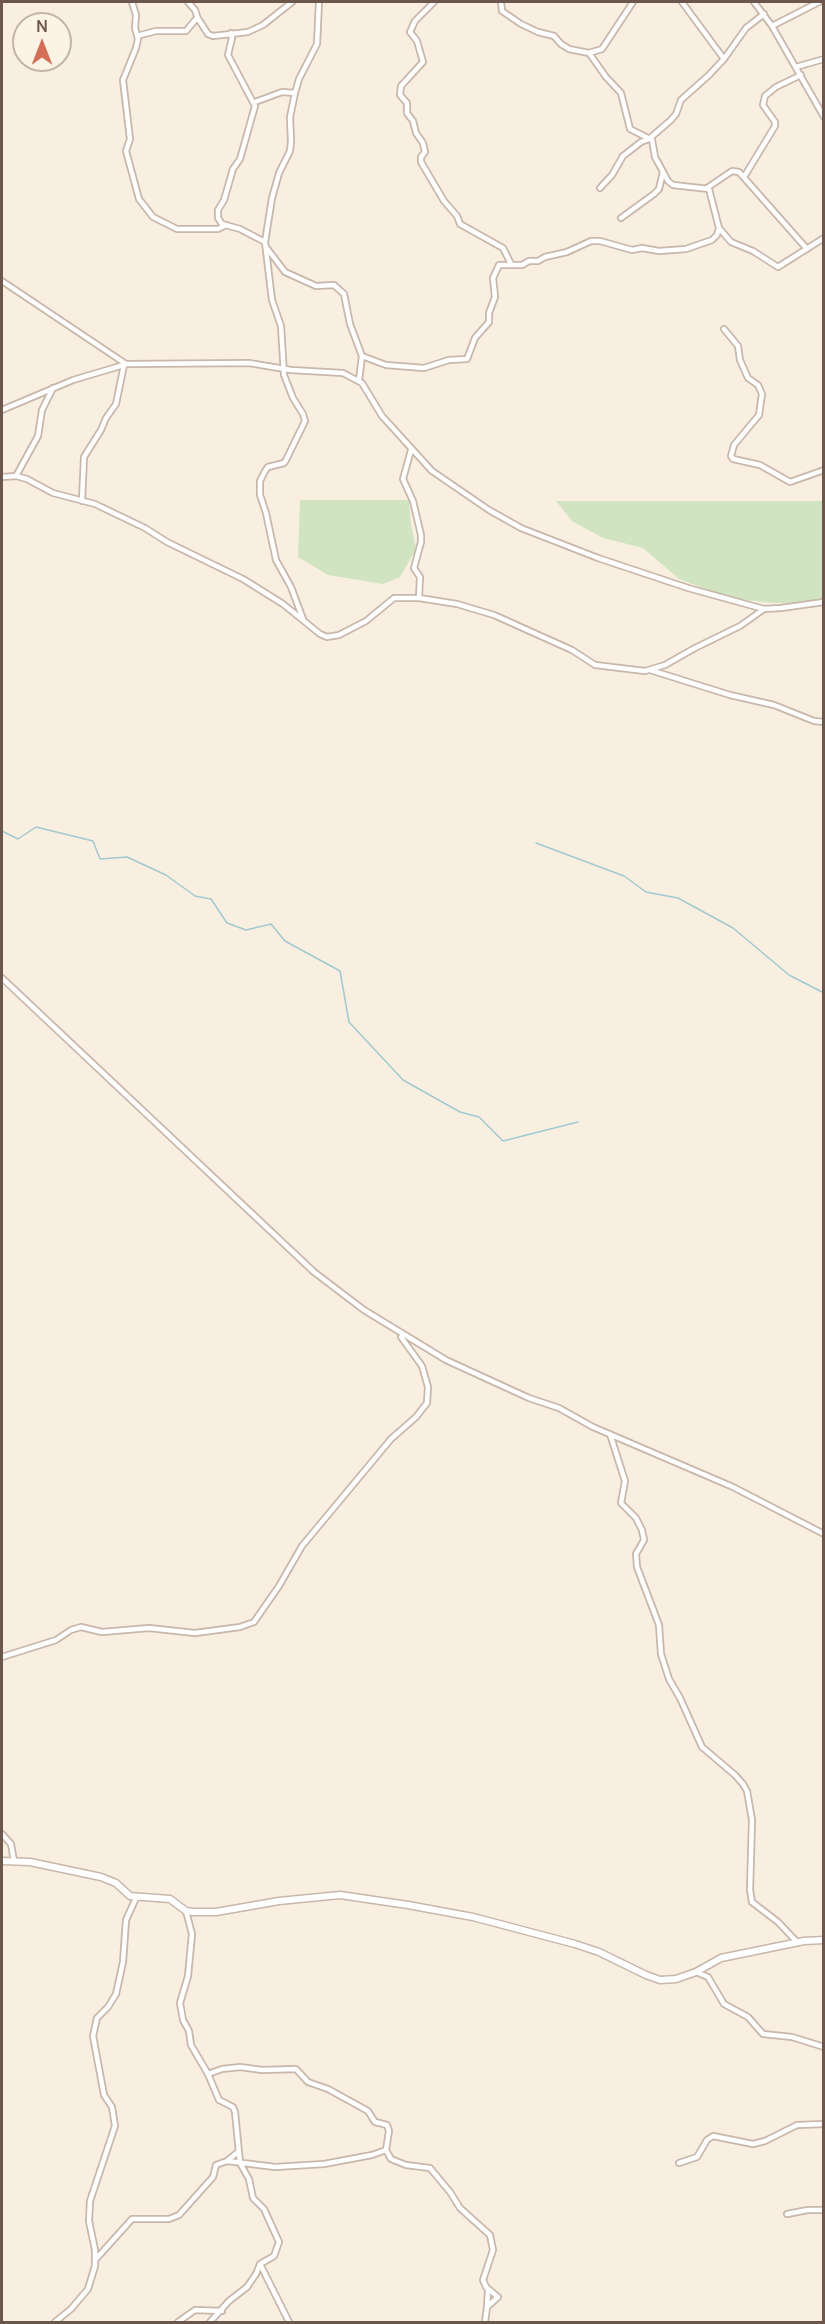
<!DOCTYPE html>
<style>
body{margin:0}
#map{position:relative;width:825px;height:2324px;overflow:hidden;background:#f9efe1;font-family:Manrope,sans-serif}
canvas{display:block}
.frame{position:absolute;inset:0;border:3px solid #6d564b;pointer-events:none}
.north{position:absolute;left:12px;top:12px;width:60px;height:60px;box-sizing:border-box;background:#fcf3e7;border:2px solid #c3b4a9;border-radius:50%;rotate:0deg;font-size:16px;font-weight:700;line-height:24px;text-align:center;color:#6d564b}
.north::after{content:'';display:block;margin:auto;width:21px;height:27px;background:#d56e54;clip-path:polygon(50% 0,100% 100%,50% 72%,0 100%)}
</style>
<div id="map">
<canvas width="825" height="2324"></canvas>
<div class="frame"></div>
<div class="north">N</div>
</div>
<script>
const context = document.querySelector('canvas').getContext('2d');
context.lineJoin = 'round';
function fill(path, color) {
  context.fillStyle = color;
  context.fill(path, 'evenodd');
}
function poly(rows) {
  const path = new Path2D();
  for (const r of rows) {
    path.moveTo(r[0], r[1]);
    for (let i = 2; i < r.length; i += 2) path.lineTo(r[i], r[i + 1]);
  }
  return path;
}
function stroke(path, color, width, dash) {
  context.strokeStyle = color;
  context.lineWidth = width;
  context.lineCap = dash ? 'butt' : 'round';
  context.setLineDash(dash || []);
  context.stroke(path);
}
fill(poly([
 [300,500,409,500,411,524,416,549,400,577,383,584,328,575,298,557],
 [556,501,823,501,823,603,775,603,745,600,719,594,679,579,643,548,603,538,572,521]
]), '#d0e4c2');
stroke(poly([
 [2,831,18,839,36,827,93,841,100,859,127,857,166,875,195,896,211,899,227,923,246,930,271,924,285,941,340,971,349,1022,403,1080,460,1112,479,1117,503,1141,578,1122],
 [536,843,624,876,646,892,678,898,733,928,789,975,824,993]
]), '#a0c9d0', 1.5);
const minor = poly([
 [132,2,136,15,135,28,138,39,136,48,123,80,130,139,126,151,139,199,153,217,177,229,218,229,226,225],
 [188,2,195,10,198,19],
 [434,2,415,21,410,32,417,41,423,62,401,86,400,95,407,103,407,113,413,121,416,133,423,143,425,152,421,157,421,162,444,201,457,216,460,224,503,248,511,264],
 [501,2,502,11,521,24,538,32,554,36,561,44,569,49,589,53,602,49,633,2],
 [682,2,724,59],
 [754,2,772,26,824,117],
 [772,26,819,2],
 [231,33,232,38,228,55,255,106,240,159,233,169,224,200,218,210,218,218,222,224,240,229,265,242],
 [137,36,156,31,186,31,196,19,199,20,208,34,213,36,248,32,263,25,292,2],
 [589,53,606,77,621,93,630,129,652,140,655,157,668,181,673,185,709,189,719,228,731,242,753,251,778,267,824,238],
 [796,67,824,59],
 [255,102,282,92,295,93],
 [744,177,775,126,775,122,763,105,765,96,776,87,801,75],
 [600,188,612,175,623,156,641,142,649,139,671,120,676,114,681,100,709,75,724,59,746,28,764,14],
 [707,188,732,171,739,172,807,249],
 [621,218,654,194,659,189,663,172],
 [266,247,285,272,316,286,334,285,344,294,350,324,362,356,359,380],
 [2,281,126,364],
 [724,329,738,346,740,360,748,378,758,385,762,394,759,415,734,445,731,456,733,459,760,465,790,482,824,470],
 [362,356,386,365,424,368,449,360,467,359,475,338,489,322,489,313,495,297,493,278,499,265,522,265,529,261,538,261,545,257,567,252,591,241,600,241,632,250,642,248,659,251,686,249,712,240,717,235,719,228],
 [2,410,73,380,127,364,249,363,291,370,343,373,362,383,382,416,432,471,489,510,521,528,598,558,688,588,753,606,764,609,781,608,824,602],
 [411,450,403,479,413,501,421,535,421,542,414,568,420,577,419,598],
 [16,476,38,436,42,410,53,388],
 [2,477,16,476,27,479,53,493,95,504,145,528,167,542,243,579,283,604,320,634,327,637,339,635,366,621,394,598,419,598,457,604,494,615,572,650,595,665,645,671,665,665,695,648,740,626,764,609],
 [82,501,84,457,101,430,106,418,116,404,124,365],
 [303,619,291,587,276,560,266,513,260,495,260,481,265,471,268,467,284,463,286,460,305,421,303,414,293,398,284,375,281,326,272,300,265,242,272,198,279,173,290,151,291,141,290,117,295,93,299,79,317,44,319,2],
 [650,670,730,695,774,705,814,721,824,722],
 [2,978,314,1272,364,1310,446,1360,529,1398,559,1408,593,1427,733,1487,824,1534],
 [610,1434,625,1481,621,1503,636,1518,642,1530,644,1540,636,1554,637,1567,659,1625,661,1654,669,1679,680,1698,702,1747,735,1775,743,1784,747,1791,752,1820,750,1890,752,1902,778,1922,797,1942],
 [2,1657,56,1640,71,1630,81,1627,102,1632,149,1628,195,1633,240,1627,254,1622,279,1586,302,1546,391,1439,416,1417,427,1403,428,1387,422,1366,401,1337],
 [2,1834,11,1844,14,1861],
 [186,1911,192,1934,188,1976,180,2003,183,2020,189,2031,191,2045,208,2074,219,2100,233,2107,235,2112,240,2163,249,2179,253,2198,264,2209,279,2242,274,2256,260,2264,256,2274,247,2287,229,2301,210,2322],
 [696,1972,708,1977,724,2004,748,2017,763,2034,792,2037,824,2047],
 [208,2074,222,2069,240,2067,262,2070,296,2069,308,2082,328,2089,368,2111,375,2122,387,2125,389,2131,386,2150,391,2159,406,2165,430,2168,450,2192,460,2208,490,2235,493,2250,483,2280,486,2287,498,2297,487,2307,485,2322],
 [227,2161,275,2167,324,2164,372,2155,386,2150],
 [679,2163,697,2157,707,2140,713,2136,753,2144,765,2141,797,2125,824,2124],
 [787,2214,808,2210,824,2210],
 [96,2259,132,2219,169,2219,179,2215,213,2177,216,2165,227,2161,238,2152],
 [260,2264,289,2322],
 [487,2307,488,2290],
 [55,2322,71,2309,88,2289,95,2266,95,2250,89,2221,90,2201,115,2126,112,2107,104,2095,93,2036,97,2018,108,2007,116,1994,123,1962,126,1920,136,1898],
 [178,2322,195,2310,222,2311]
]);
const tertiary = poly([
 [2,1861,30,1862,101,1877,116,1883,130,1896,170,1899,186,1911,193,1912,216,1912,279,1901,340,1895,408,1905,473,1917,575,1944,599,1952,646,1975,660,1980,676,1979,696,1972,721,1958,804,1941,824,1940]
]);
stroke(minor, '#c8b7aa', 8);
stroke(tertiary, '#c8b7aa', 9);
stroke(minor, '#fff', 4.5);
stroke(tertiary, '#fff', 6);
</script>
